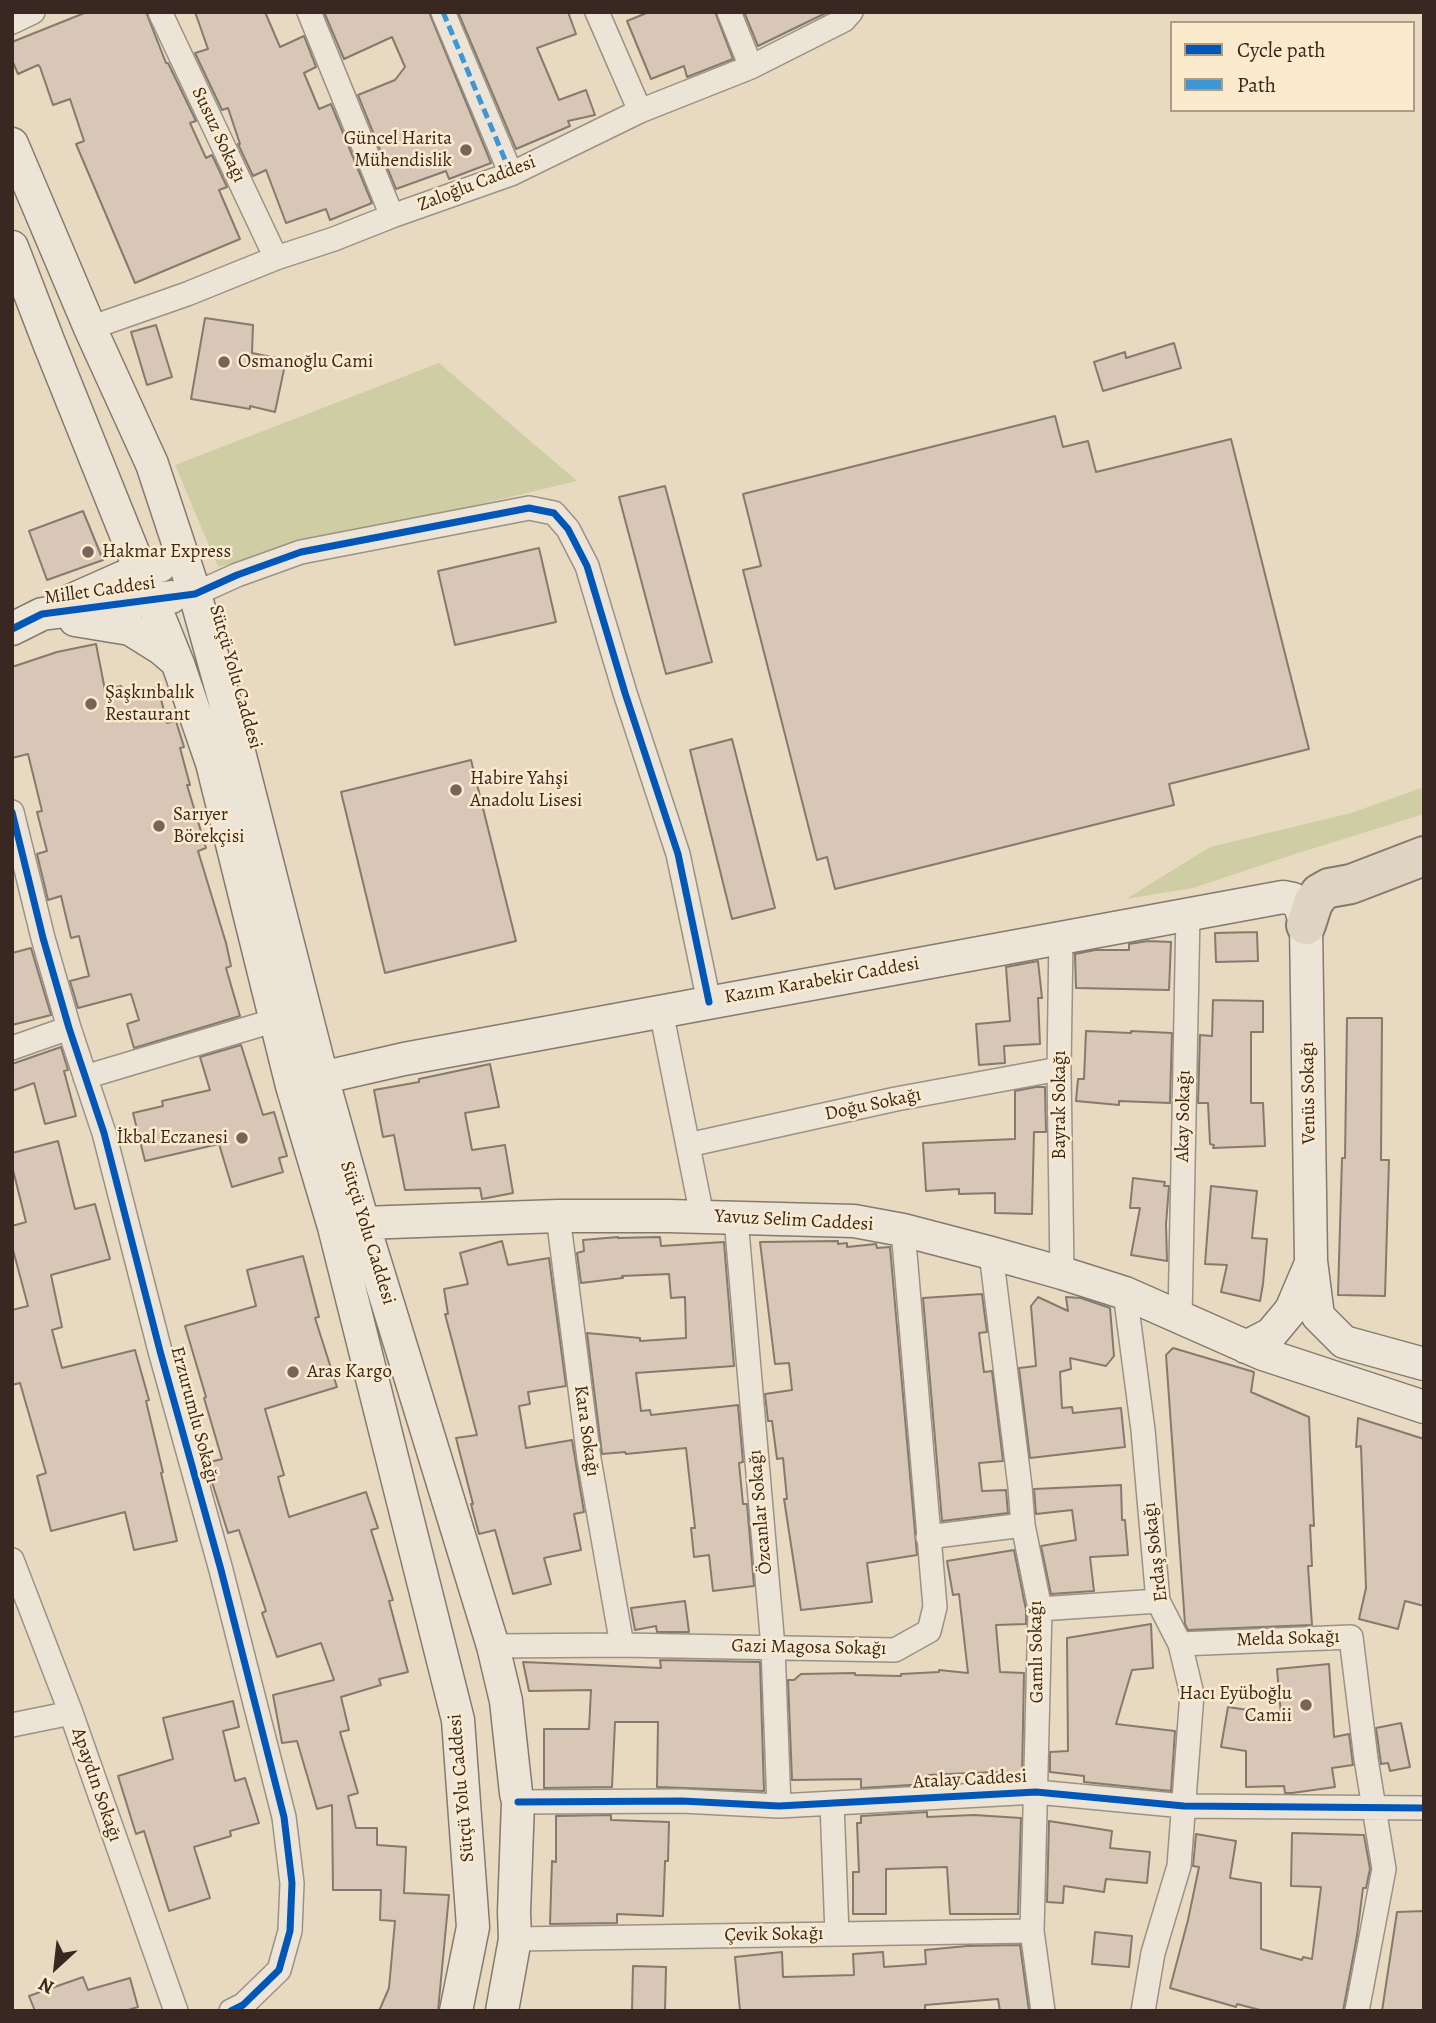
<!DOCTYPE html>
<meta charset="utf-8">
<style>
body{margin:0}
#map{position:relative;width:1436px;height:2023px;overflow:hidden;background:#e8dac1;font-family:Alegreya,serif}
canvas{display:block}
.frame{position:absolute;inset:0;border:14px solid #392822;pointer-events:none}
.legend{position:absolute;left:1170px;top:21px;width:245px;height:91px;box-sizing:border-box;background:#fbeacc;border:2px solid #ad9c88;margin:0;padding:9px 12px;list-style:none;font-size:21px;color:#392822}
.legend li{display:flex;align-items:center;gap:14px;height:35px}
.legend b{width:35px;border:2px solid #ad9c88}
.north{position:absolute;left:21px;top:1932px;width:70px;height:70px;-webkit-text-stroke:5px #fbeacc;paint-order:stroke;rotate:207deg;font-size:19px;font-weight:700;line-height:28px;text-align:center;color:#392822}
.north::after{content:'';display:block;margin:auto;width:24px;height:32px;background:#392822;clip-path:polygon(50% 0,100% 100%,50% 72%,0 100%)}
</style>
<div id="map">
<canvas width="1436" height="2023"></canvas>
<div class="frame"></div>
<ul class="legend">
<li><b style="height:9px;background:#0057b8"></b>Cycle path</li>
<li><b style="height:9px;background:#3e96d5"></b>Path</li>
</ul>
<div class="north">N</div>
</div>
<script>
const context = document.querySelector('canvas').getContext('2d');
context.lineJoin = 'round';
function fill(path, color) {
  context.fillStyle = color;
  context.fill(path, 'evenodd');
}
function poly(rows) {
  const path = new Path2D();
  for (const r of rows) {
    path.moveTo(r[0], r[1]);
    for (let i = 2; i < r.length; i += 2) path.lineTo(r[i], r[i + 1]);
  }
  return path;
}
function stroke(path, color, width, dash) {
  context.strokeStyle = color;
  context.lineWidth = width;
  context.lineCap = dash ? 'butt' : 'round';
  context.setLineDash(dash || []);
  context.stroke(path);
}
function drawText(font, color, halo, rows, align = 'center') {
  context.font = font + ' Alegreya,serif';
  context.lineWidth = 5;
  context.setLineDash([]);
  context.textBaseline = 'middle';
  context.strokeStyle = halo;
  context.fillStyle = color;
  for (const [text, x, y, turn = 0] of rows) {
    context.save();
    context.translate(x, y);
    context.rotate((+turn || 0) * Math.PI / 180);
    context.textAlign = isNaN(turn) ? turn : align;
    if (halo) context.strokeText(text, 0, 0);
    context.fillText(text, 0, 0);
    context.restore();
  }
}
fill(poly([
 [439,363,577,481,218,567,175,465],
 [1424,787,1424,814,1295,854,1193,888,1126,899,1210,847,1351,813]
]), '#cfcda4');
const building = poly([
 [87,12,146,12,166,63,168,63,196,121,190,123,206,158,212,155,227,187,219,190,240,239,135,283,76,144,84,141,70,99,53,105,40,67,38,65,18,74,12,60,12,42,87,12],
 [195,12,265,12,280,47,304,36,316,67,304,73,319,109,331,104,372,203,330,220,326,209,286,223,266,170,253,176,238,144,240,144,228,108,222,110,195,53,208,49,195,12],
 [324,12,429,12,491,163,449,179,446,171,396,189,358,95,395,80,405,67,392,37,344,59,324,12],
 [458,12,568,12,576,34,537,48,559,100,586,90,595,115,568,121,570,126,516,149,458,12],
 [649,12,715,12,733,59,687,77,684,66,651,79,627,21,649,12],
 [744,12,828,12,758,46,744,12],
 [205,318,253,325,252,353,286,360,275,412,250,406,250,409,191,399,205,318],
 [156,325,172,377,147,385,131,332,156,325],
 [1174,343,1181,368,1103,391,1094,362,1125,352,1126,358,1174,343],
 [1055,416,1063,447,1088,441,1096,472,1231,439,1309,749,1169,784,1174,805,835,889,827,857,817,860,743,570,761,566,743,494,1055,416],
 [665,486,712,662,666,674,619,497,665,486],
 [83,511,103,560,47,580,29,531,83,511],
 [539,548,556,622,455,645,438,571,539,548],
 [96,644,105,690,121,686,123,695,158,687,167,723,176,721,184,747,180,748,190,785,187,785,206,848,198,851,226,943,231,966,226,968,240,1016,134,1048,127,1024,139,1020,131,994,78,1008,70,981,89,976,79,936,71,938,61,896,48,900,37,854,47,851,37,812,42,811,28,754,12,758,12,667,57,652,96,644],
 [732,739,775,908,732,919,690,750,732,739],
 [471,760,516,941,385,973,341,792,471,760],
 [1257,932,1258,961,1216,962,1215,933,1257,932],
 [1148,941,1171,942,1169,990,1076,988,1075,954,1095,950,1129,950,1129,944,1148,941],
 [31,948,51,1015,12,1025,12,953,31,948],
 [1038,961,1042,998,1038,998,1040,1044,1004,1046,1005,1063,979,1065,976,1024,1010,1021,1006,967,1038,961],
 [1213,1000,1263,1001,1263,1032,1251,1032,1251,1103,1263,1103,1265,1146,1213,1148,1214,1145,1210,1144,1208,1103,1198,1103,1200,1035,1212,1036,1213,1000],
 [1347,1018,1382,1018,1381,1160,1389,1160,1385,1296,1338,1295,1342,1158,1345,1158,1347,1018],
 [1086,1031,1131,1033,1131,1031,1172,1033,1170,1103,1119,1101,1119,1105,1076,1101,1078,1079,1084,1079,1086,1031],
 [241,1045,263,1115,274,1112,287,1156,279,1158,283,1172,232,1187,219,1144,145,1161,133,1113,163,1106,162,1101,210,1090,200,1057,241,1045],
 [61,1047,68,1070,64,1071,76,1116,45,1124,34,1083,12,1091,12,1064,61,1047],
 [490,1064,499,1107,465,1113,472,1150,505,1145,513,1193,482,1199,480,1188,405,1190,394,1135,383,1137,374,1090,419,1082,419,1079,490,1064],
 [1036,1087,1045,1087,1046,1132,1034,1132,1032,1214,995,1213,995,1193,959,1194,959,1189,926,1191,923,1143,1015,1139,1015,1091,1036,1087],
 [58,1141,75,1209,95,1204,110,1259,51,1275,62,1327,52,1330,62,1368,135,1350,149,1400,146,1401,163,1472,161,1473,177,1541,134,1550,125,1512,51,1531,37,1476,46,1473,20,1383,12,1385,12,1310,28,1306,12,1246,12,1226,26,1222,12,1166,12,1153,58,1141],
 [1133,1178,1165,1182,1164,1186,1169,1186,1166,1224,1167,1261,1131,1255,1140,1208,1130,1208,1133,1178],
 [1211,1186,1257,1191,1252,1238,1267,1239,1263,1284,1260,1301,1221,1292,1227,1265,1205,1264,1211,1186],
 [618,1237,618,1238,660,1237,661,1246,724,1242,734,1366,636,1373,641,1411,650,1410,651,1415,738,1405,743,1462,739,1463,743,1504,747,1504,754,1586,713,1591,709,1555,694,1557,691,1528,695,1528,686,1448,626,1454,625,1452,602,1454,587,1333,640,1338,640,1341,686,1338,685,1297,671,1298,669,1274,622,1276,623,1278,581,1283,577,1253,584,1251,583,1240,618,1237],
 [502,1241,508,1265,549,1258,566,1386,528,1392,530,1404,519,1406,526,1448,572,1440,584,1512,574,1514,581,1550,544,1558,551,1584,513,1594,495,1530,479,1534,471,1504,473,1504,456,1438,477,1435,445,1314,448,1314,444,1289,468,1284,460,1253,502,1241],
 [838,1241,838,1244,847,1243,847,1247,876,1244,877,1248,890,1247,917,1555,867,1563,872,1602,801,1610,784,1499,787,1499,783,1458,777,1459,772,1421,768,1421,765,1394,792,1390,789,1363,775,1364,760,1242,838,1241],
 [303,1256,319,1317,315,1318,337,1387,265,1409,284,1475,278,1477,289,1517,366,1492,378,1528,371,1530,393,1600,389,1601,408,1672,379,1679,381,1685,341,1697,349,1730,340,1732,358,1793,348,1796,356,1828,377,1828,377,1845,406,1847,404,1893,449,1895,438,2011,379,2011,389,1988,395,1921,380,1920,381,1890,333,1890,332,1805,317,1809,297,1741,282,1743,273,1695,334,1680,321,1643,277,1657,262,1613,266,1611,239,1530,228,1533,206,1463,222,1459,204,1398,206,1397,185,1326,256,1306,247,1270,303,1256],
 [982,1294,987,1332,979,1333,984,1372,992,1371,1003,1461,979,1463,982,1491,1006,1490,1008,1513,942,1521,923,1298,982,1294],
 [1038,1297,1068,1311,1066,1297,1081,1298,1110,1308,1114,1356,1106,1366,1070,1358,1071,1369,1060,1372,1062,1408,1072,1407,1073,1413,1121,1408,1125,1447,1030,1458,1019,1368,1036,1366,1031,1306,1038,1297],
 [1173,1348,1254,1372,1251,1392,1309,1417,1314,1526,1310,1525,1312,1566,1308,1566,1312,1625,1188,1630,1185,1624,1166,1355,1173,1348],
 [1358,1418,1424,1439,1424,1606,1405,1601,1398,1629,1359,1619,1366,1588,1361,1446,1356,1447,1358,1418],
 [1121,1485,1122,1520,1125,1520,1128,1555,1090,1557,1094,1591,1051,1594,1041,1546,1076,1540,1072,1510,1036,1514,1034,1489,1121,1485],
 [1014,1550,1026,1610,1026,1624,996,1625,1000,1672,1024,1673,1022,1777,995,1772,927,1775,927,1784,861,1788,861,1779,792,1780,788,1680,794,1680,801,1674,855,1673,855,1675,901,1676,901,1674,939,1672,939,1670,968,1673,959,1594,953,1595,947,1561,1014,1550],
 [685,1601,689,1632,657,1632,656,1626,635,1630,631,1608,685,1601],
 [1151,1624,1153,1668,1132,1670,1116,1724,1175,1731,1171,1791,1084,1782,1084,1776,1050,1772,1050,1752,1068,1751,1067,1638,1151,1624],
 [660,1660,760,1662,764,1791,657,1787,658,1722,615,1722,612,1787,544,1788,544,1729,589,1729,591,1690,529,1691,523,1662,661,1668,660,1660],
 [1329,1664,1334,1737,1349,1734,1353,1765,1332,1768,1335,1787,1292,1793,1285,1793,1284,1786,1246,1787,1246,1751,1221,1747,1228,1707,1281,1715,1277,1669,1329,1664],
 [233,1701,239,1727,223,1731,235,1781,245,1778,259,1823,230,1831,231,1836,194,1847,210,1898,169,1911,144,1831,136,1834,118,1776,173,1759,163,1718,233,1701],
 [1401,1723,1410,1767,1390,1771,1388,1763,1381,1764,1376,1728,1401,1723],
 [927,1812,927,1817,974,1815,1021,1818,1018,1914,950,1914,947,1867,886,1869,886,1914,853,1914,853,1872,859,1872,857,1823,861,1823,861,1816,927,1812],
 [611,1815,611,1820,669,1822,668,1861,665,1861,663,1916,617,1914,617,1923,550,1924,552,1861,556,1862,556,1816,611,1815],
 [1049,1821,1112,1831,1110,1848,1150,1852,1147,1883,1106,1879,1104,1892,1064,1886,1063,1903,1047,1902,1049,1821],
 [1292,1833,1364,1835,1370,1869,1366,1888,1363,1888,1357,1936,1343,2011,1264,2011,1237,2004,1236,2007,1170,1988,1188,1920,1199,1867,1193,1866,1196,1834,1236,1841,1230,1878,1261,1883,1261,1949,1302,1960,1303,1957,1312,1959,1321,1887,1291,1886,1292,1833],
 [1424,1911,1424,2011,1382,2011,1397,1912,1424,1911],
 [1095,1932,1132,1936,1129,1967,1092,1964,1095,1932],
 [1020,1945,1029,2011,1000,2011,998,1999,925,2005,925,2010,908,2011,740,2011,735,1957,782,1952,783,1977,854,1975,853,1954,883,1952,884,1967,926,1964,925,1950,967,1946,1020,1945],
 [633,1966,666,1967,665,2011,632,2011,633,1966],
 [83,1977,88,1990,130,1978,138,2007,125,2011,35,2011,29,1996,83,1977]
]);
fill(building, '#d8c6b6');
stroke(building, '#847a6d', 2);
const street = poly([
 [160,12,276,258],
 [309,12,392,216],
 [443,12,511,174],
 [597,12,640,111],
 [729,12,751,67],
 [12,22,33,12],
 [90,328,187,294,276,258,334,239,392,216,511,174,640,111,751,67,844,20,851,12],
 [195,594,237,575,301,552,529,508,554,513,568,529,587,566,625,693,678,854,709,1002],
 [12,812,43,938,69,1028,104,1133,160,1351,221,1570,284,1817,292,1883,290,1931,279,1970,243,2005,231,2011],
 [1061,937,1059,1069,1062,1273],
 [661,1011,702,1216],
 [12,1048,69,1028],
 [85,1077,276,1020],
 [688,1145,896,1099,1059,1069],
 [558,1216,589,1459,622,1645],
 [736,1219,773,1647,779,1806],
 [991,1253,1020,1487,1023,1525,1040,1609,1032,1931,1043,2011],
 [1125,1293,1143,1430,1158,1601,1180,1644,1192,1694,1179,1866,1153,1953,1143,2011],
 [1180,1318,1188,914],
 [928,1537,1023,1525],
 [12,1560,71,1713,176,2011],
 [1040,1609,1158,1601],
 [1180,1644,1351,1637,1366,1759,1384,1869,1357,2011],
 [493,1646,622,1645,895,1650,929,1631,935,1607,903,1230],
 [12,1725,71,1713],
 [518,1802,682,1801,779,1806,1036,1792,1184,1806,1424,1808],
 [832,1803,837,1934],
 [515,1954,515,1939,1032,1931]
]);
const secondary = poly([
 [12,144,90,328,152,464,195,594,239,752,322,1077,363,1223,493,1646,506,1701,516,1793,518,1802,514,1912,515,1939,502,2011],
 [12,247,49,343,178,664,212,763,292,1086,334,1227,458,1720,473,1927,456,2011],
 [72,600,142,569,160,566],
 [75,620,130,629,162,649,176,661],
 [12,629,42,614,171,597],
 [303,1082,404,1059,1283,897,1293,899,1300,906,1306,925,1311,1261,1318,1316,1344,1342,1424,1364],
 [343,1226,363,1223,558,1216,668,1216,854,1221,903,1230,991,1253,1062,1273,1125,1293,1263,1354,1424,1407],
 [1246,1347,1271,1334,1291,1310,1311,1263]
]);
const highway = poly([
 [1306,925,1313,903,1320,893,1329,888,1351,884,1424,856]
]);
stroke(street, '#9c9283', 26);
stroke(secondary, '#847a6d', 35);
stroke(highway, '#847a6d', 42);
stroke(street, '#ebe4d7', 23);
stroke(secondary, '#ebe4d7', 32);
stroke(highway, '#dfd4c2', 38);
stroke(poly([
 [443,12,511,174]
]), '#3e96d5', 5, [10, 5]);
stroke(poly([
 [12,629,42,614,195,594,237,575,301,552,529,508,554,513,568,529,587,566,625,693,678,854,709,1002],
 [12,812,43,938,69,1028,104,1133,160,1351,221,1570,284,1817,292,1883,290,1931,279,1970,243,2005,231,2011],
 [518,1802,682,1801,779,1806,1036,1792,1184,1806,1424,1808]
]), '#0057b8', 7);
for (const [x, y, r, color] of [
 [466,150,7,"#76665a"],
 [224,362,7,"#76665a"],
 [88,552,7,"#76665a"],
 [91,704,7,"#76665a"],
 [456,790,7,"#76665a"],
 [159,826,7,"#76665a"],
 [242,1138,7,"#76665a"],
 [293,1372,7,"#76665a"],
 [1306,1705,7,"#76665a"]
]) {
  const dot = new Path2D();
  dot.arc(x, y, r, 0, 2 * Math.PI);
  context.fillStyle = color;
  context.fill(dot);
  stroke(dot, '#fbeacc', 2.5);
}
drawText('19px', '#392822', '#fbeacc', [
 ["Susuz Sokağı",218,135,65],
 ["Zaloğlu Caddesi",477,184,-21],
 ["Millet Caddesi",100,591,-8],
 ["Sütçü Yolu Caddesi",235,677,74],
 ["Kazım Karabekir Caddesi",822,981,-10],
 ["Venüs Sokağı",1309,1093,-91],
 ["Doğu Sokağı",873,1105,-12],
 ["Bayrak Sokağı",1060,1105,-90],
 ["Akay Sokağı",1184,1116,-89],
 ["Yavuz Selim Caddesi",794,1221,3],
 ["Sütçü Yolu Caddesi",367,1233,73],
 ["Erzurumlu Sokağı",194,1415,75],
 ["Kara Sokağı",586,1431,82],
 ["Özcanlar Sokağı",761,1512,-95],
 ["Erdaş Sokağı",1156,1552,-97],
 ["Melda Sokağı",1288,1639,-2],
 ["Gazi Magosa Sokağı",809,1648,1],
 ["Gamlı Sokağı",1037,1652,-91],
 ["Atalay Caddesi",970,1780,-3],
 ["Apaydın Sokağı",96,1785,71],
 ["Sütçü Yolu Caddesi",462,1788,-95],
 ["Çevik Sokağı",774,1935,-1]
]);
drawText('19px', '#392822', '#fbeacc', [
 ["Güncel Harita",452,139,"right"],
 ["Mühendislik",452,161,"right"],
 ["Osmanoğlu Cami",238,362],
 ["Hakmar Express",102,552],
 ["Şaşkınbalık",105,693],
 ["Restaurant",105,715],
 ["Habire Yahşi",470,779],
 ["Anadolu Lisesi",470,801],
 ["Sarıyer",173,815],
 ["Börekçisi",173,837],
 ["İkbal Eczanesi",228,1138,"right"],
 ["Aras Kargo",307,1372],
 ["Hacı Eyüboğlu",1292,1694,"right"],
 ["Camii",1292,1716,"right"]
], 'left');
</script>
